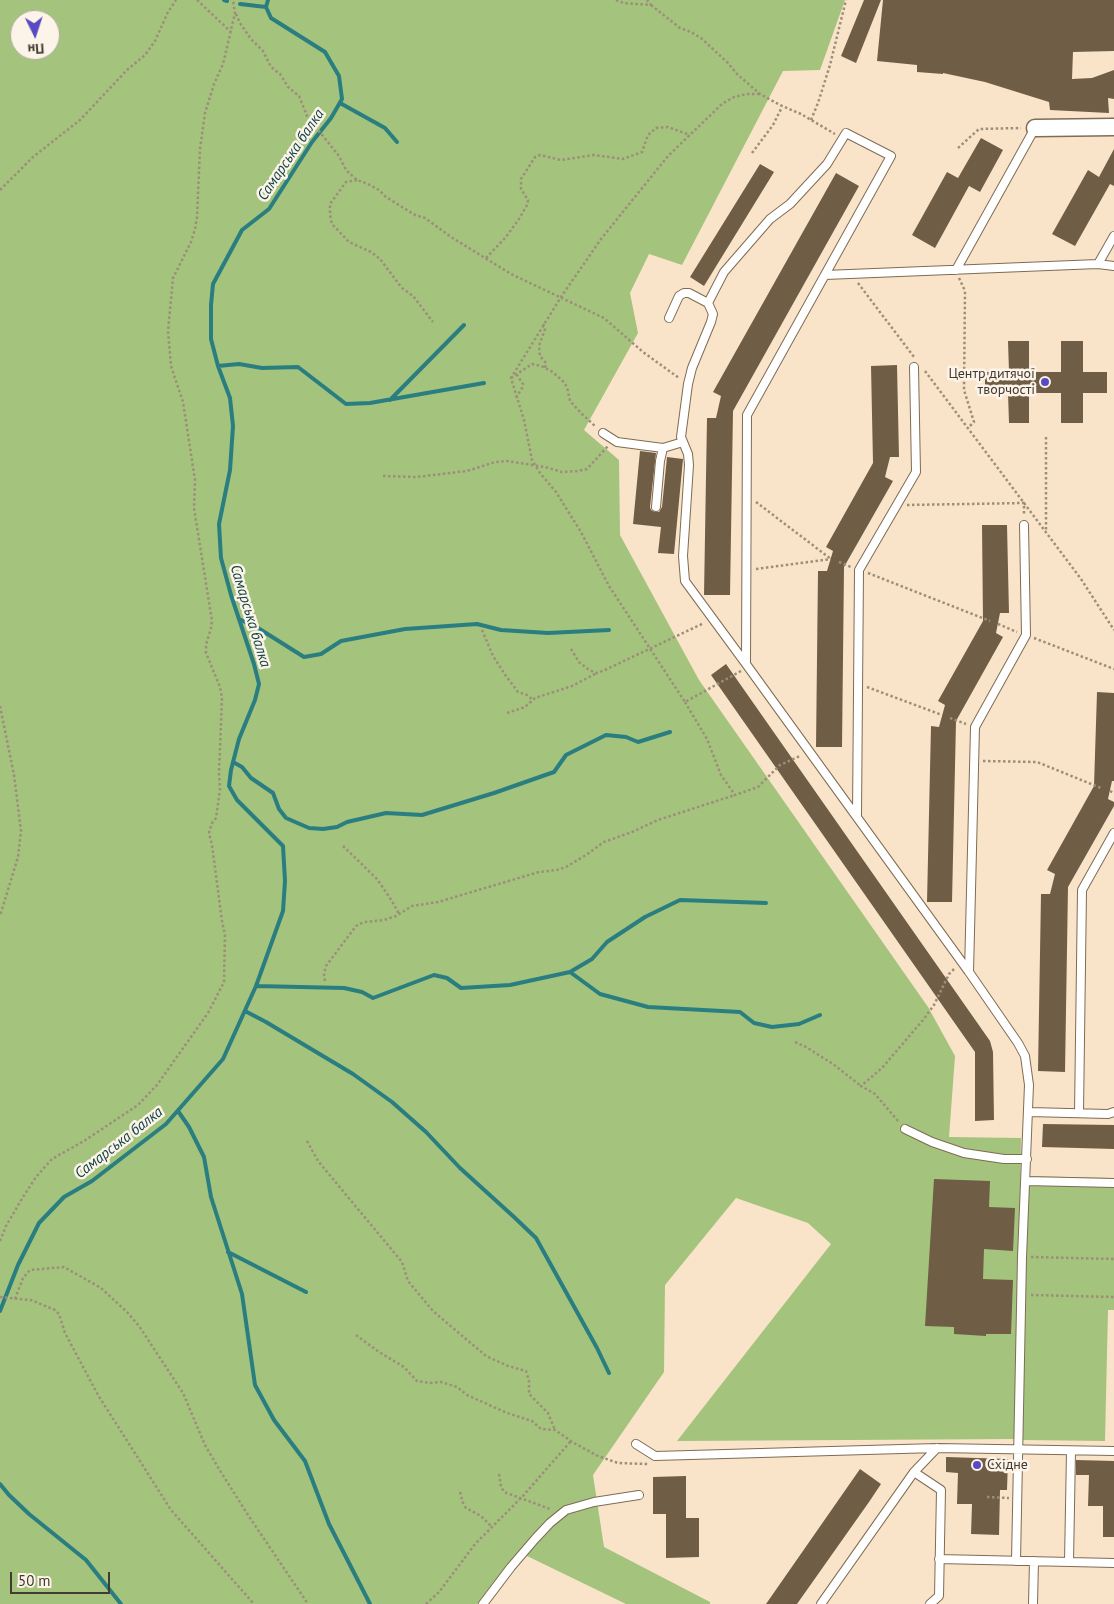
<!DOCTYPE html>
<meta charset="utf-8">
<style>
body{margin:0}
#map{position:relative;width:1114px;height:1604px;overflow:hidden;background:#f9e4c9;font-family:"PT Sans",sans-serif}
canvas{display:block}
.north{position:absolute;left:10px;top:10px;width:50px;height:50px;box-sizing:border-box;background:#fcf4e9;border:1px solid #b2aa9f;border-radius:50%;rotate:176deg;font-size:14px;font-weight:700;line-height:20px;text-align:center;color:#433b30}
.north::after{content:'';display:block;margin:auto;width:18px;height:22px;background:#584ac2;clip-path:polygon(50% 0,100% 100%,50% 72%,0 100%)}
.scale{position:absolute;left:10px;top:1572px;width:100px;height:22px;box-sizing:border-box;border:2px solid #433b30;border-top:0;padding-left:6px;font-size:15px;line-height:18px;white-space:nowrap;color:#433b30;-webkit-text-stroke:4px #fcf4e9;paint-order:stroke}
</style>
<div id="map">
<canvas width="1114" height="1604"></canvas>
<div class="north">Пн</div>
<div class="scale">50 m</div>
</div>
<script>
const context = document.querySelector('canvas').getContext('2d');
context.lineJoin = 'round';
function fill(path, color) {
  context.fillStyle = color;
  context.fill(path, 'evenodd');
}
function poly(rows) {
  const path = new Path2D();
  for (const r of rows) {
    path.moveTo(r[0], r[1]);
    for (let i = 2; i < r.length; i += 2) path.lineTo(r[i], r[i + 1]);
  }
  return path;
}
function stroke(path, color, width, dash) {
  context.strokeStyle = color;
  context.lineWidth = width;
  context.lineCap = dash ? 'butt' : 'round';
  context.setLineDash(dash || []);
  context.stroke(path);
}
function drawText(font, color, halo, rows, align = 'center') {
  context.font = font + ' "PT Sans",sans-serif';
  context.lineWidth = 5;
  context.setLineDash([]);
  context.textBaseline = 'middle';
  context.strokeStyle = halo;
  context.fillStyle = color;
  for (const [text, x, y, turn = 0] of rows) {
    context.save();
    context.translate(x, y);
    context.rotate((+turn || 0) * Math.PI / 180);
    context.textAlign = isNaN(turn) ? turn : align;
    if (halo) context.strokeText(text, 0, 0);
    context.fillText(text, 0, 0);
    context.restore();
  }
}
fill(poly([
 [0,0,845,0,820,70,783,71,682,265,649,254,630,293,638,333,584,430,619,460,620,535,699,680,928,1007,955,1056,949,1137,1021,1138,1016,1439,677,1441,831,1244,808,1223,736,1198,665,1285,664,1372,593,1475,604,1547,710,1602,710,1604,626,1604,525,1555,484,1604,0,1604],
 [20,20,50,20,50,50,20,50],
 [1026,1176,1114,1178,1114,1310,1108,1310,1105,1441,1022,1440]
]), '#a4c37d');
stroke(poly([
 [224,0,227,1],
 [240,4,266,7],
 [340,103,385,128,397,142],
 [218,366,239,364,262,368,298,367,346,404,370,403,484,383],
 [390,400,464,325],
 [239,619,258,628,304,657,321,654,341,641,405,629,477,624,501,630,548,633,609,630],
 [233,762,242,767,251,778,273,793,279,809,286,818,309,828,323,829,337,827,347,822,386,813,422,815,494,793,554,772,566,755,606,735,626,737,638,742,670,732],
 [570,972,592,959,607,942,645,917,680,900,766,903],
 [256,986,344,988,362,992,373,998,434,975,447,978,461,988,510,985,570,972,600,994,648,1007,740,1012,754,1023,772,1027,799,1024,820,1015],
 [245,1011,266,1022,353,1074,392,1102,426,1132,460,1168,514,1217,536,1238,597,1348,609,1373],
 [178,1111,189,1127,204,1157,211,1197,242,1294,255,1385,274,1420,305,1461,329,1524,370,1604],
 [228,1252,306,1292],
 [0,1311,18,1265,39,1223,64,1197,92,1181,166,1124,223,1059,256,986,283,911,285,881,283,846,237,800,229,786,231,770,239,739,255,700,259,684,254,664,231,595,221,558,219,524,230,470,233,426,230,398,218,366,211,339,211,305,213,284,242,230,269,209,312,142,331,118,342,99,339,76,325,52,271,18,266,7,268,0],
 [0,1484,9,1495,29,1514,86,1560,121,1604]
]), '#2a7e80', 4);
fill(poly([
 [864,0,881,0,856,63,841,56],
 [883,0,1114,0,1114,51,1073,52,1072,79,1092,78,1114,70,1114,99,1108,98,1109,113,1050,110,1049,102,985,82,943,73,943,74,917,72,917,65,877,61],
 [981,138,1003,150,980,192,969,186,935,248,912,235,947,172,958,178],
 [1114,149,1114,186,1110,184,1075,246,1052,234,1088,170,1099,177],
 [760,164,774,172,704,286,690,277],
 [836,173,859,186,733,411,730,595,704,595,707,418,716,418,721,396,713,392],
 [1008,341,1029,341,1029,372,1061,372,1061,341,1083,341,1083,372,1107,372,1107,393,1083,393,1083,423,1061,423,1061,393,1029,393,1029,423,1009,423,1008,393,985,393,985,372,1009,372],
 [897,365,899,457,890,457,885,477,893,481,844,567,842,747,816,747,818,571,827,571,833,551,826,547,873,463,871,366],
 [640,451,656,453,650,507,651,510,655,512,659,512,662,507,667,457,683,459,674,554,658,553,661,527,633,524],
 [982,525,1007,525,1009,613,1000,613,996,633,1003,637,956,721,952,902,927,902,931,726,939,727,945,705,938,701,983,621],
 [726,664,990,1041,993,1052,994,1120,975,1121,975,1052,711,675],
 [1097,692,1114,693,1114,781,1112,781,1108,799,1114,802,1114,806,1068,887,1065,1072,1038,1071,1041,894,1050,894,1055,874,1047,870,1094,786],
 [1043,1124,1114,1125,1114,1149,1042,1147],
 [934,1179,990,1181,989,1207,1015,1208,1013,1251,984,1249,983,1279,1013,1280,1011,1334,986,1334,986,1336,954,1334,954,1327,925,1326],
 [946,1457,1008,1459,1007,1490,1000,1490,999,1535,971,1534,972,1504,957,1504,958,1473,946,1472],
 [1076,1460,1114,1461,1114,1537,1103,1537,1103,1506,1088,1506,1089,1475,1076,1475],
 [860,1469,881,1484,869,1502,797,1604,766,1604],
 [686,1476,686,1518,699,1518,699,1557,666,1558,666,1514,653,1514,653,1477]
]), '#6f5d45');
const lane = poly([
 [846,133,891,156,747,415,746,664,685,581,683,556,689,465,688,454,681,437,688,384,692,368,711,322,713,314,708,303,724,272,770,219,790,204,827,164,846,133],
 [1098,264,1114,236],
 [956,270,1035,128],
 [825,275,1098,264,1114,266],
 [669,318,679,296,684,293,689,293,708,303],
 [603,433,617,442,663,448,683,442],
 [656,507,660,461,663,448],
 [746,664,969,972,1018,1043,1025,1056,1029,1085,1022,1257,1016,1561],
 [857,815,859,570,916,472,914,367],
 [969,972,975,727,1026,635,1024,525],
 [1029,1112,1108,1114,1114,1112],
 [1079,1113,1082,890,1114,833],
 [905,1129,932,1142,964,1153,1004,1159,1027,1159],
 [1026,1181,1114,1183],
 [636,1444,655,1456,937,1448,1114,1451],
 [914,1472,941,1490,939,1596,930,1604],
 [939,1559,1114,1563],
 [1069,1562,1071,1451],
 [483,1604,511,1567,535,1539,550,1523,566,1510,594,1502,639,1495],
 [821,1604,914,1472,937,1448],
 [1033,1604,1034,1561]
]);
const street = poly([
 [1035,128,1114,127]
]);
stroke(lane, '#7e6c54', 10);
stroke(street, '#7e6c54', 19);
stroke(poly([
 [197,0,231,32],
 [616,0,623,3,651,5,647,0],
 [651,5,680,28,691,32,701,38,728,63,737,74,760,94,780,105,801,114,835,134],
 [236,14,240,23,251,39,263,51,271,67,280,74,288,87,299,96,307,116,339,156,346,170,357,180,368,184,379,190,386,197,415,215,425,218,451,237,511,274,604,318,643,352,679,378],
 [811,120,818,103,830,65,846,0],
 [958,148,979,129,1021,128],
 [752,153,773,125,782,107],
 [357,180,346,182,330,204,330,215,332,224,349,242,371,252,380,259,401,287,413,296,433,322],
 [0,190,33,157,80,120,127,70,145,55,155,41,168,12,176,0],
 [486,258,506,237,519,219,527,205,528,200,521,189,521,179,535,157,540,155,561,160,594,155,623,159,642,152,648,135,656,128,668,127,690,135],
 [959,278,965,291,964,390,974,422,968,428],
 [858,283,914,357],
 [543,324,545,329,539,346,540,356,546,363,545,368],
 [925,371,1081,579,1114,630],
 [511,378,532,364,541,366,551,371,562,380,567,387,570,401,582,414,596,427],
 [516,398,522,388,523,384,517,375],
 [1046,437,1046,532],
 [383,476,416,477,467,471,495,462,507,461,545,467,562,472,577,471,587,469,608,446],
 [756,502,831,559],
 [907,505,1024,503,1024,516],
 [839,562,851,567],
 [756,569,831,559],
 [868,573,990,621],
 [998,624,1017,632],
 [482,630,493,656,506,676,518,692,527,695,533,700],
 [1034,638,1114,669],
 [571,649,579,662,589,670,597,673,605,670,704,623],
 [741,671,685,702,609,586,581,532,556,492,540,473,532,460,524,420,511,378,561,297,601,239,668,156,722,104,734,97,747,94,760,94],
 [867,687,942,715],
 [685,702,707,739,721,775,735,795,758,787,780,765,800,756],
 [0,706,14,775,21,831,18,857,0,916],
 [507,713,525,707,535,698,572,686,597,673],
 [950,718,966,724],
 [983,761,1037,762,1101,788],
 [1110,791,1114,793],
 [343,846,377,879,392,901,399,914],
 [325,981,324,974,326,966,356,926,364,922,384,920,396,916,412,906,438,902,539,872,557,870,566,867,586,855,604,842,632,832,658,820,735,795],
 [795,1042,806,1047,833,1064,861,1086],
 [898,1121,875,1094,861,1086,882,1068,923,1020,934,1005,949,974,955,968],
 [307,1141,318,1161,402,1262,408,1281,433,1311,486,1356,508,1366,526,1371,529,1381,529,1394,548,1413,555,1430],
 [0,1241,6,1226,23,1197,36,1177,52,1159,84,1141,138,1105,157,1085,208,1013,224,982,225,935,222,921,212,845,209,833,212,823,216,818,220,790,219,773,222,698,220,687,206,653,206,645,211,628,212,621,194,508,195,480,183,402,171,366,168,331,173,278,191,242,195,229,197,217,200,149,205,113,214,84,223,64,235,13,233,0],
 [1031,1257,1114,1259],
 [1031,1295,1114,1297],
 [0,1297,31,1300,55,1310,59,1314,65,1333,98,1395,171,1510,254,1604],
 [15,1299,23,1278,30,1270,64,1267,101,1288,127,1312,139,1326,183,1393,205,1445,219,1469,248,1515,308,1604],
 [356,1335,379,1352,404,1367,417,1381,430,1383,441,1382,457,1387,467,1395,507,1413,532,1421,541,1429,555,1430,574,1443,598,1456,618,1463,648,1464],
 [499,1474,501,1486,504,1492,550,1509],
 [460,1492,463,1503,466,1508,481,1516,492,1527],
 [987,1497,1009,1498],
 [426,1604,439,1592,475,1544,522,1497,571,1441]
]), '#9d8e7b', 2.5, [2.5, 2.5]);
stroke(lane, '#fff', 8);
stroke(street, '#fff', 16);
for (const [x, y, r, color] of [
 [1045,382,5,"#584ac2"],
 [977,1465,5,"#584ac2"]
]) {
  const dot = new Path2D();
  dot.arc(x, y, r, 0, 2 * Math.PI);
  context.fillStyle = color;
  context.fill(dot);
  stroke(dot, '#fcf4e9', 2);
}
drawText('14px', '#433b30', '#fcf4e9', [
 ["Центр дитячої",1035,374],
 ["творчості",1035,390],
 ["Східне",987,1465,"left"]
], 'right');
drawText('italic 15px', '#124447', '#fcf4e9', [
 ["Самарська балка",291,155,-56],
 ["Самарська балка",250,616,73],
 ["Самарська балка",119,1143,-38]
]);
</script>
